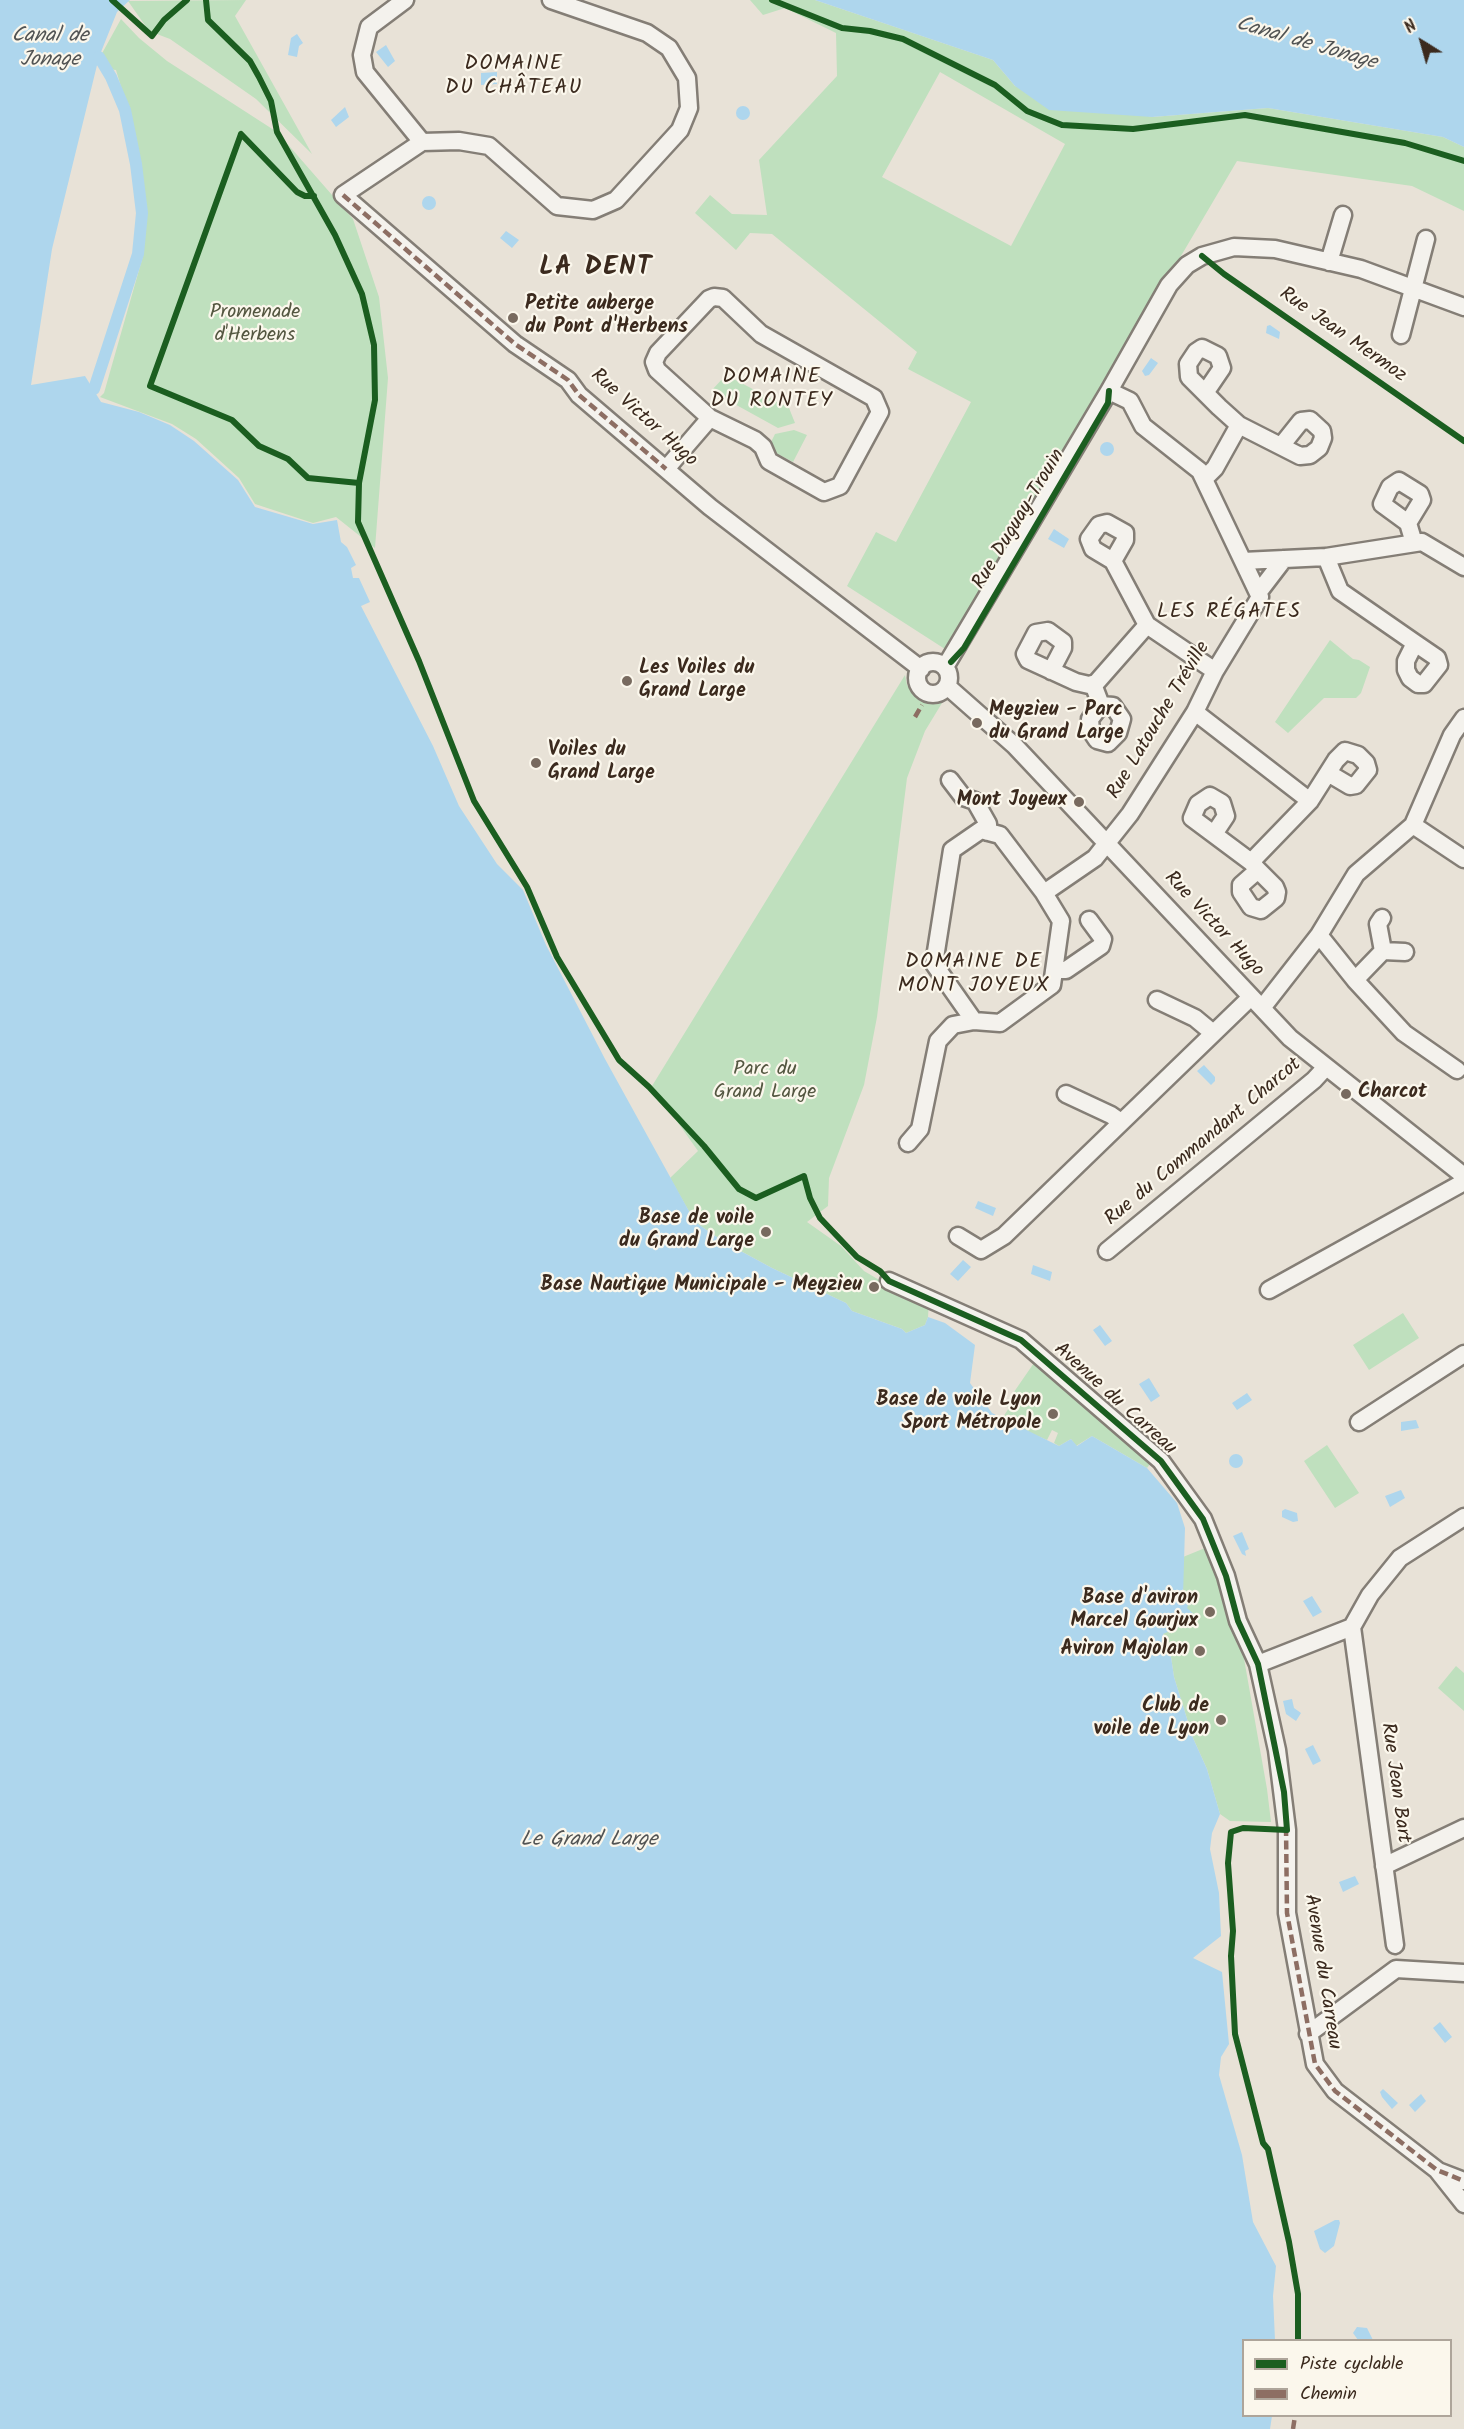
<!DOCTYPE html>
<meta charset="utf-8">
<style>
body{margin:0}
#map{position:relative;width:1464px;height:2429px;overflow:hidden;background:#e8e2d7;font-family:Kalam,sans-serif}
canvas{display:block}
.legend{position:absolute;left:1242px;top:2339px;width:210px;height:78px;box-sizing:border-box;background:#fbf7ec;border:2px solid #aea59a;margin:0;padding:8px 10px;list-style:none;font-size:18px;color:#3b2a1e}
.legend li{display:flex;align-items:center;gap:12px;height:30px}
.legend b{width:30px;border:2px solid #aea59a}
.north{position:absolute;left:1392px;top:12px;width:60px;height:60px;-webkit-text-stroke:4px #fbf7ec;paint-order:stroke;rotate:323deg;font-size:16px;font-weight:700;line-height:24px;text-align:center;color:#3b2a1e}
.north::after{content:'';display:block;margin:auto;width:21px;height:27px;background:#3b2a1e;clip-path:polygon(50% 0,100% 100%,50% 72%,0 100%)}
</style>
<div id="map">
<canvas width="1464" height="2429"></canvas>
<ul class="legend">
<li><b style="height:8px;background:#1b5e20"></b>Piste cyclable</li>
<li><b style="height:8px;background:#8d6e63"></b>Chemin</li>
</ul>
<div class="north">N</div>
</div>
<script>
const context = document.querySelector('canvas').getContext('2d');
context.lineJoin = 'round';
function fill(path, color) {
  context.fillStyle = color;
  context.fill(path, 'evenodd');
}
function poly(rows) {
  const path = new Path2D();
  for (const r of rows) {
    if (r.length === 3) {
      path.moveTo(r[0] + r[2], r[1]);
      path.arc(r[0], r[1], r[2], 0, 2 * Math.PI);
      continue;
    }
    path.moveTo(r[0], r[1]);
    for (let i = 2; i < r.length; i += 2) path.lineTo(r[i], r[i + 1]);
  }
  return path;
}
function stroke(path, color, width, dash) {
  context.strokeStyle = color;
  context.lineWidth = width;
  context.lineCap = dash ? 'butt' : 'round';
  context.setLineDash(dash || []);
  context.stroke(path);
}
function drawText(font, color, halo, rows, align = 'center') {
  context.font = font + ' Kalam,sans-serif';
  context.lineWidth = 4.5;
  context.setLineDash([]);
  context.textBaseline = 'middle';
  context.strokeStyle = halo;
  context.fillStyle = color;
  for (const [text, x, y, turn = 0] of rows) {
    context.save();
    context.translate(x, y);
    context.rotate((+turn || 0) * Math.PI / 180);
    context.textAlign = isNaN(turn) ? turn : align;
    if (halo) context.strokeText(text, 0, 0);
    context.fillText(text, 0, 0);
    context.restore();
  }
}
fill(poly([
 [246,0,235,16,312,154,256,99,170,39,149,31,128,1],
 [750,0,815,0,993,60,1015,86,1152,117,1268,108,1443,137,1464,147,1464,211,1412,186,1237,161,948,651,847,586,876,532,896,542,971,402,908,369,917,352,772,234,750,233,736,250,695,213,710,195,732,214,767,215,759,160,837,76,836,33,785,8,763,15],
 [940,72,1065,144,1011,246,882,177],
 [121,19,139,38,167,61,277,132,353,219,379,297,388,378,375,548,336,517,313,523,255,504,239,478,196,439,172,424,100,397,104,393,143,256,144,212,139,159,132,124,116,70,107,69,100,57],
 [726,375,789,408,795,423,778,428,711,391],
 [794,430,807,435,793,462,772,451,772,440,775,434],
 [1330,640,1353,659,1359,660,1370,667,1361,693,1356,698,1324,698,1288,733,1275,722],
 [905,675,907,685,915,696,925,702,942,703,925,731,907,778,877,1017,864,1085,829,1178,828,1206,807,1222,841,1246,864,1271,881,1281,929,1301,928,1317,925,1325,906,1333,902,1329,852,1311,846,1303,772,1268,724,1242,695,1222,670,1178,698,1151,652,1086],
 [1403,1313,1419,1338,1369,1370,1353,1345],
 [1036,1360,1153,1460,1147,1468,1092,1436,1076,1446,1071,1439,1059,1446,1054,1443,1058,1433,1052,1430,1047,1440,1001,1420,1009,1408,1005,1405],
 [1327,1445,1359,1493,1335,1508,1304,1461],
 [1210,1546,1237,1644,1243,1653,1267,1789,1271,1822,1230,1821,1220,1814,1207,1769,1193,1738,1174,1677,1170,1650,1163,1633,1181,1626,1187,1607,1183,1596,1183,1557],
 [1456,1666,1464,1673,1464,1711,1438,1688]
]), '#bfe0be');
fill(poly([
 [0,0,130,0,117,12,99,57,52,249,31,385,85,376,101,402,139,412,170,425,194,441,238,480,255,507,313,524,337,520,341,542,347,547,356,565,351,568,353,578,359,578,370,602,361,606,433,746,459,806,497,864,523,890,546,945,605,1059,695,1222,724,1242,772,1268,846,1303,852,1311,902,1329,906,1333,925,1325,928,1317,945,1323,975,1345,970,1383,992,1413,1059,1446,1071,1439,1077,1446,1092,1436,1147,1468,1177,1503,1185,1528,1183,1596,1189,1602,1187,1608,1196,1616,1194,1626,1181,1626,1163,1634,1170,1650,1174,1677,1193,1738,1207,1769,1220,1814,1212,1833,1210,1849,1219,1893,1221,1936,1193,1958,1222,1972,1229,2044,1221,2057,1219,2075,1242,2155,1253,2222,1276,2266,1273,2296,1275,2340,1244,2340,1244,2416,1272,2416,1270,2429,0,2429],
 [815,0,1464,0,1464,147,1443,137,1268,108,1152,117,1049,110,1015,86,993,60],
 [297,34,303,43,299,46,297,57,288,55,291,38],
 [386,45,395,61,388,67,376,52],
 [497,72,497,84,481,85,481,73],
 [743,113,7],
 [345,107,349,117,336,127,331,120],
 [429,203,7],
 [506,231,519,240,512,248,500,238],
 [1270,325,1280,332,1279,339,1266,333,1267,326],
 [1151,358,1158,363,1149,375,1145,376,1142,371],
 [1107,449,7],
 [1054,529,1069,539,1064,548,1048,539],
 [1204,1065,1215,1077,1215,1081,1211,1085,1197,1071],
 [978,1201,996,1208,993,1216,975,1208],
 [963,1260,971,1267,958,1281,950,1274],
 [1033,1265,1052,1272,1050,1281,1031,1274],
 [1100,1325,1112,1341,1105,1346,1093,1330],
 [1149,1378,1160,1396,1151,1402,1139,1384],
 [1247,1393,1252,1400,1237,1410,1232,1403],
 [1416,1420,1419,1428,1401,1431,1401,1422],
 [1236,1461,7],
 [1401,1490,1405,1498,1390,1507,1385,1496],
 [1285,1509,1297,1513,1298,1521,1293,1522,1282,1517,1282,1511],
 [1242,1532,1249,1549,1245,1551,1246,1556,1242,1554,1233,1536],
 [1312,1596,1322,1612,1313,1617,1303,1601],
 [1292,1699,1294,1708,1301,1713,1296,1721,1286,1714,1283,1701],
 [1313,1745,1321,1761,1313,1765,1305,1749],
 [1355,1876,1359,1884,1343,1892,1339,1882],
 [1440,2022,1452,2037,1445,2043,1433,2028],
 [1383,2089,1398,2103,1392,2109,1382,2097,1380,2092],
 [1421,2094,1426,2101,1415,2112,1409,2105],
 [1335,2220,1339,2220,1340,2223,1334,2246,1325,2253,1320,2249,1314,2231],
 [1357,2327,1367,2328,1373,2340,1358,2340,1353,2333]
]), '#aed6ed');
stroke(poly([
 [94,389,138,254,142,213,136,164,125,110,111,77,99,57]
]), '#aed6ed', 12);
const minor = poly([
 [405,0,369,27,362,55,365,72,422,142],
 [551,0,647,33,669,48,687,78,689,108,680,130,616,200,593,210,557,206,489,146,459,141,422,142,343,195,515,344,568,380,579,395,710,507,921,669],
 [1329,262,1343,215],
 [1401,335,1426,239],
 [1205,393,1222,368,1218,356,1202,348,1196,352,1188,364,1189,377,1219,407,1239,425,1300,456,1310,455,1319,448,1323,438,1322,431,1310,420,1301,421,1281,446],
 [666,469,710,418,657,370,654,362,658,353,709,299,714,297,723,298,761,334,874,398,880,412,840,486,824,492,769,461,763,447,755,440,710,418],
 [1204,479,1215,468,1239,425],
 [1408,523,1422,500,1420,494,1399,481,1390,487,1382,504,1408,523,1414,543],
 [1326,557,1340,591,1415,643,1437,658,1439,665,1424,684,1418,684,1410,678,1406,670,1406,661,1415,643],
 [1113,561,1093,549,1089,539,1099,525,1107,523,1125,533,1125,540,1113,561,1147,625,1215,671],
 [1243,561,1326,557,1422,542,1464,567],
 [1258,593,1284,559],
 [933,678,16],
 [945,667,1109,391,1169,285,1187,265,1202,256,1234,247,1275,249,1361,269,1464,307],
 [1051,671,1063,648,1063,642,1048,631,1036,633,1025,654,1028,660,1076,682,1089,685,1096,683,1147,625],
 [1093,684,1101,705,1090,719,1091,731,1097,740,1108,743,1118,733,1122,719,1113,706,1101,705],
 [947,686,1015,746,1290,1038,1464,1176],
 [1195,712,1310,801,1251,862,1192,818,1198,804,1210,796,1222,803,1226,816,1214,834],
 [950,780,963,797,975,801,988,824,988,832],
 [1310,801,1336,760,1345,751,1358,755,1366,763,1368,770,1356,785,1350,786,1328,773],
 [1413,825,1464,859],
 [1251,862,1258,870,1275,887,1277,892,1276,898,1261,910,1251,907,1241,892,1241,885,1258,870],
 [1383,951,1405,952],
 [1054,970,1066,970,1101,946,1103,939,1089,920],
 [1355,980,1383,951,1378,924,1382,918],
 [1157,1000,1195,1018,1213,1033],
 [1262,1008,1319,935],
 [974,1021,934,964,952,850,981,830,1000,835,1044,893],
 [1457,1070,1404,1033,1355,980,1319,935,1356,874,1413,825,1452,735,1464,718],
 [1066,1094,1111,1115,1121,1122],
 [908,1143,920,1129,938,1041,953,1025,974,1021,1000,1023,1052,985,1061,921,1044,893,1095,858,1130,814,1195,712,1215,671,1260,597,1200,471,1143,426,1130,401,1109,391],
 [958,1236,981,1250,1004,1236,1251,997],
 [1107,1251,1314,1080,1326,1067],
 [889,1281,1021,1340,1161,1461,1203,1519,1226,1576,1238,1621,1258,1664,1277,1750,1287,1830,1287,1913,1315,2064,1335,2091,1437,2170,1464,2204],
 [1269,1290,1464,1182],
 [1359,1422,1464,1354],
 [1352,1627,1395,1945],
 [1258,1664,1352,1627,1370,1595,1400,1558,1464,1517],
 [1384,1866,1464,1828],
 [1308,2034,1396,1969,1464,1973],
 [1438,2171,1464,2181]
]);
stroke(minor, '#847e76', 21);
stroke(minor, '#f4f2ed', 16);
stroke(poly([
 [343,195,515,344,568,380,579,395,666,469],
 [915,717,922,705],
 [1286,1827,1287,1913,1315,2064,1335,2091,1437,2170,1464,2181],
 [1293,2429,1295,2416]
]), '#8d6e63', 4.5, [9, 4.5]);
stroke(poly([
 [112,0,152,36,164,20,187,0],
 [206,0,208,20,250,61,259,77,271,101,277,132,335,235,362,294,374,345,375,400,359,483,358,522,419,661,474,801,527,887,557,957,619,1060,649,1087,704,1146,739,1189,756,1198,804,1176,810,1198,820,1218,857,1257,880,1271,889,1281,1021,1340,1161,1461,1203,1519,1226,1576,1238,1621,1258,1664,1284,1792,1287,1830,1243,1828,1231,1832,1228,1863,1233,1931,1231,1956,1235,2034,1263,2143,1268,2149,1289,2242,1298,2294,1298,2340],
 [772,0,842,28,870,31,903,39,995,85,1027,111,1062,125,1133,129,1245,115,1405,143,1464,161],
 [314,196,305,196,297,192,241,134,150,386,232,420,259,446,288,459,308,478,359,483],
 [1202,256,1224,274,1464,441],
 [951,662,964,648,1108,403,1109,391]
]), '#1b5e20', 6);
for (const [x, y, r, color] of [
 [513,318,6,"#786a5f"],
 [627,681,6,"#786a5f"],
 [977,723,6,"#786a5f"],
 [536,763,6,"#786a5f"],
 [1079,802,6,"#786a5f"],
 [1346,1094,6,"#786a5f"],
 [766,1232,6,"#786a5f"],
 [874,1287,6,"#786a5f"],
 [1053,1414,6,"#786a5f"],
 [1210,1612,6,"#786a5f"],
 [1200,1651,6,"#786a5f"],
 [1221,1720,6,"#786a5f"]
]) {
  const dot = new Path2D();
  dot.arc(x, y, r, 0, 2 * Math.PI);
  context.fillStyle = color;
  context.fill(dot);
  stroke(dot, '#fbf7ec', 2);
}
drawText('bold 20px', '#3b2a1e', '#fbf7ec', [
 ["Petite auberge",525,306,"left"],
 ["du Pont d'Herbens",525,329,"left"],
 ["Les Voiles du",639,670,"left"],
 ["Grand Large",639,693,"left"],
 ["Meyzieu - Parc",989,712,"left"],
 ["du Grand Large",989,735,"left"],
 ["Voiles du",548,752,"left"],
 ["Grand Large",548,775,"left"],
 ["Mont Joyeux",1067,802],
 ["Charcot",1358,1094,"left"],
 ["Base de voile",754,1220],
 ["du Grand Large",754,1243],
 ["Base Nautique Municipale - Meyzieu",862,1287],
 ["Base de voile Lyon",1041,1402],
 ["Sport Métropole",1041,1425],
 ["Base d'aviron",1198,1600],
 ["Marcel Gourjux",1198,1623],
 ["Aviron Majolan",1188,1651],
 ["Club de",1209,1708],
 ["voile de Lyon",1209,1731]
], 'right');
drawText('20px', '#545741', '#fbf7ec', [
 ["Promenade",255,314],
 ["d'Herbens",255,337],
 ["Parc du",765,1071],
 ["Grand Large",765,1094]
]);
drawText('20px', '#3b2a1e', '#fbf7ec', [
 ["Rue Jean Mermoz",1342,336,35],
 ["Rue Victor Hugo",643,419,42],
 ["Rue Duguay-Trouin",1020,520,-59],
 ["Rue Latouche Tréville",1160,721,-59],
 ["Rue Victor Hugo",1213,925,47],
 ["Rue du Commandant Charcot",1204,1143,-40],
 ["Avenue du Carreau",1114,1400,42],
 ["Rue Jean Bart",1394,1783,82],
 ["Avenue du Carreau",1321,1972,81]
]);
drawText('italic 21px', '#525454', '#fbf7ec', [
 ["Canal de",50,37],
 ["Jonage",50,61],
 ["Canal de Jonage",1306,45,16],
 ["Le Grand Large",589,1841]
]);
context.letterSpacing = '1.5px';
drawText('21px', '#3b2a1e', '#fbf7ec', [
 ["DOMAINE",514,65],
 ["DU CHÂTEAU",514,89],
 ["DOMAINE",772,378],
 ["DU RONTEY",772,402],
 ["LES RÉGATES",1229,613],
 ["DOMAINE DE",974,963],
 ["MONT JOYEUX",974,987]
]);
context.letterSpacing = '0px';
context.letterSpacing = '1.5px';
drawText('bold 26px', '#3b2a1e', '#fbf7ec', [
 ["LA DENT",596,270]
]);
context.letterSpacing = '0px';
</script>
